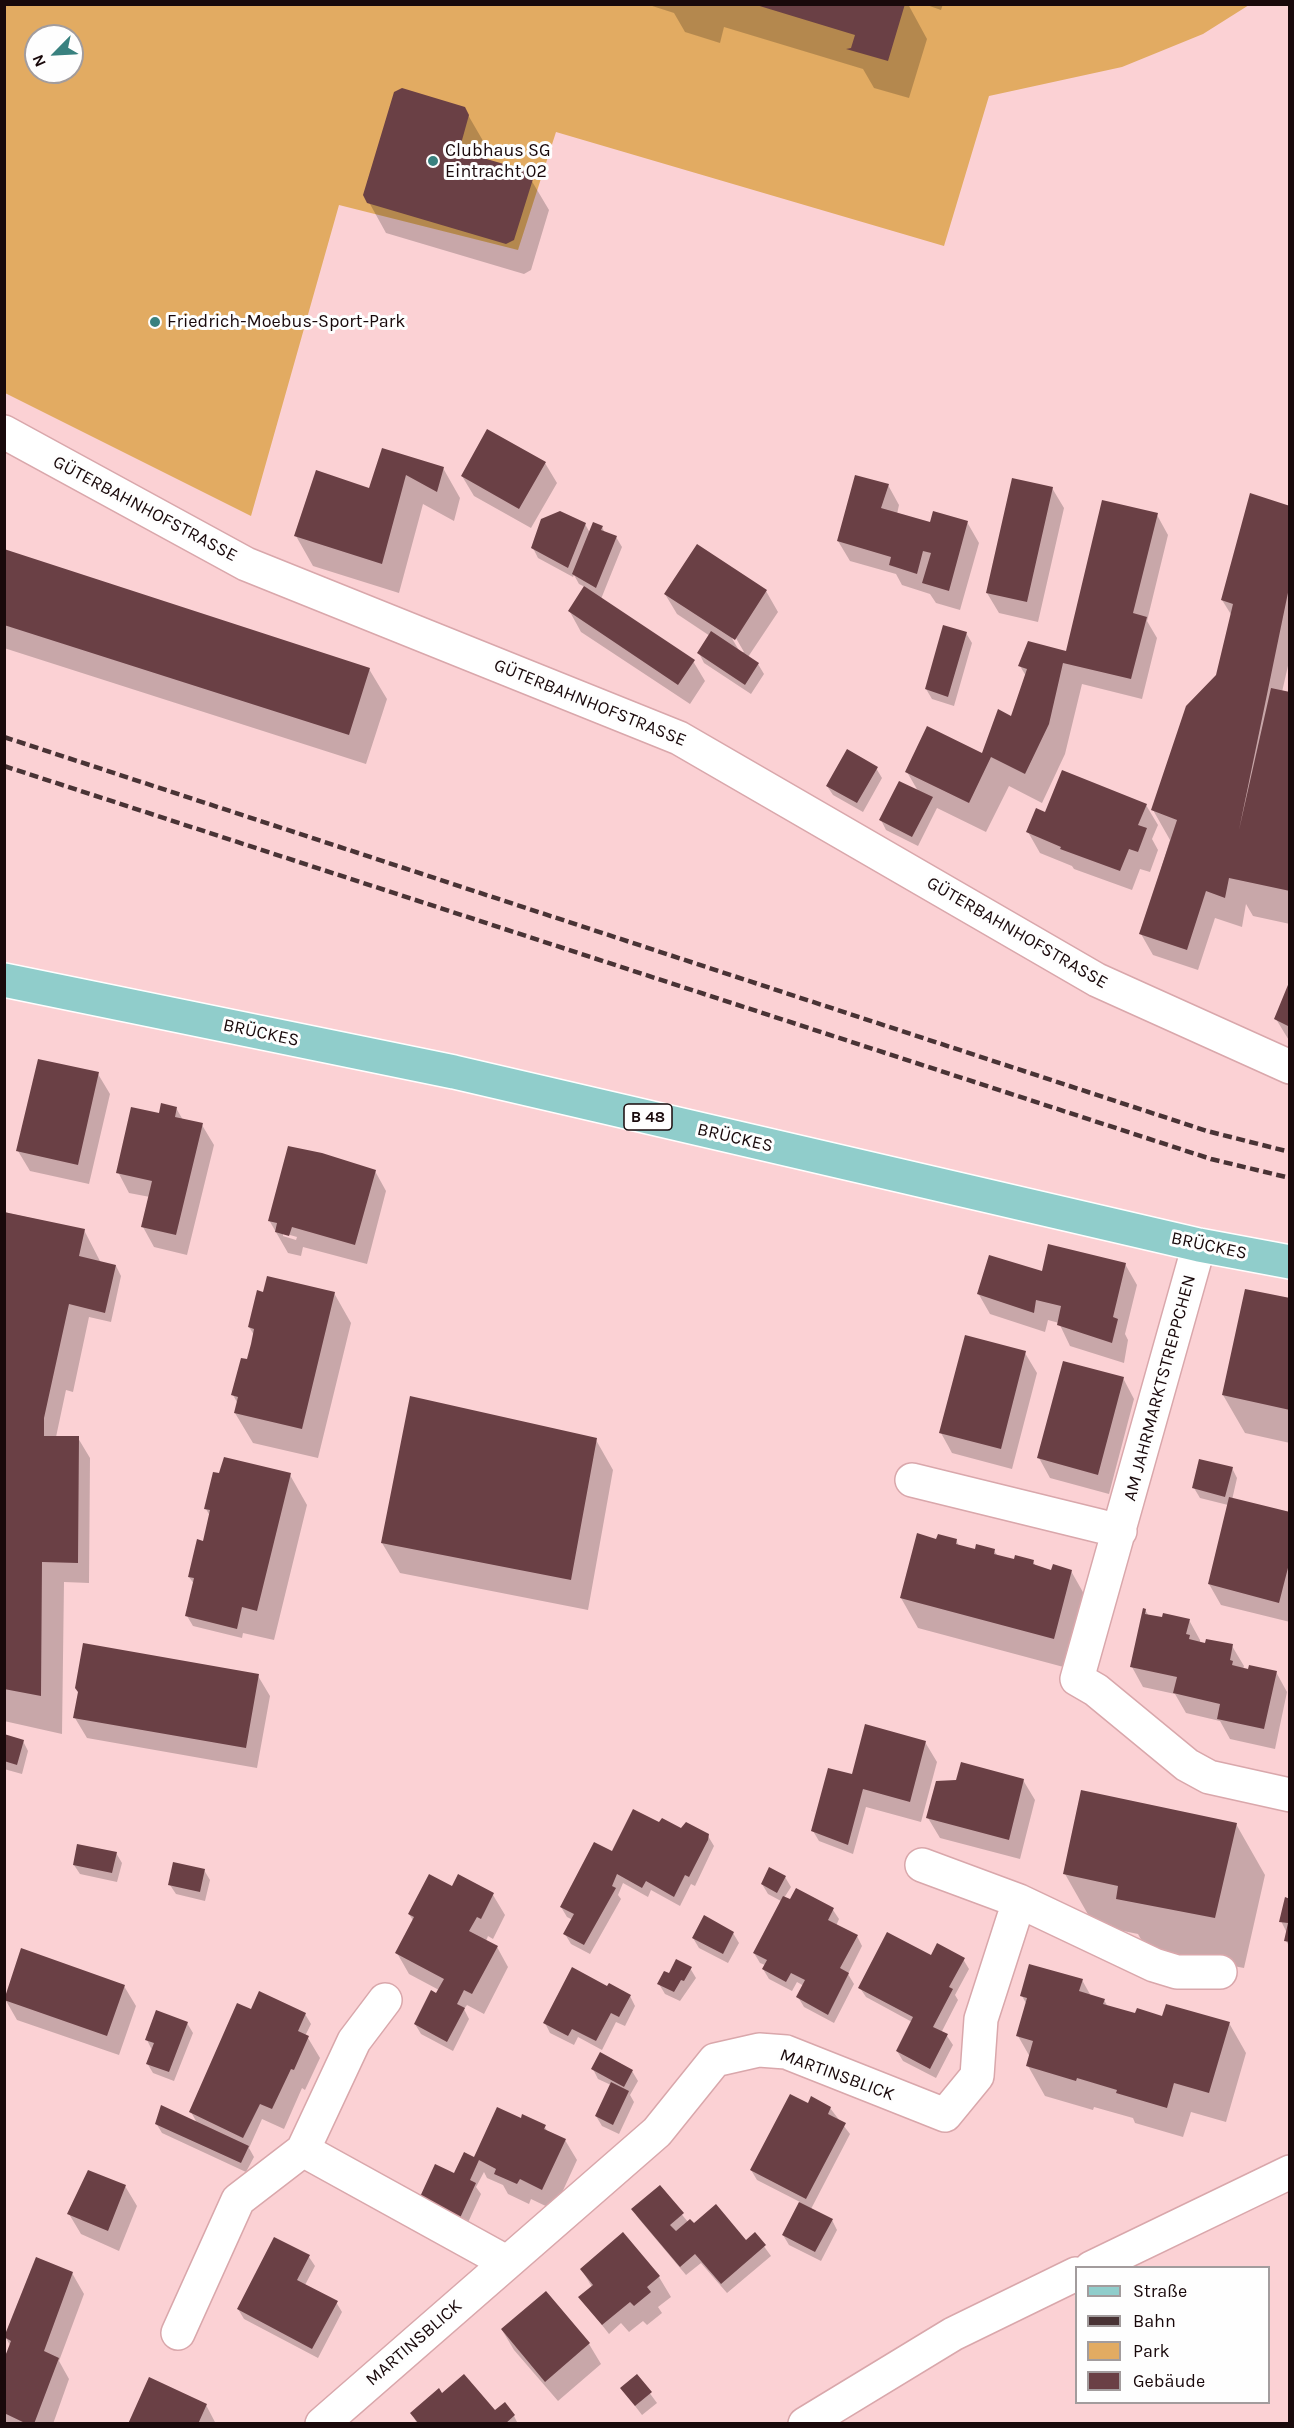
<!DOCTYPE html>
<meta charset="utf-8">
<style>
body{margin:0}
#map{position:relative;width:1294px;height:2428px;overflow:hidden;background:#fbd1d4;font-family:Karla,sans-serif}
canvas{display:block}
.frame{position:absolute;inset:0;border:6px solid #19090b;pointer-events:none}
.legend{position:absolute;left:1075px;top:2266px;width:195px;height:138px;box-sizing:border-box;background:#fefefe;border:2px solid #a29c9d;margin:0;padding:8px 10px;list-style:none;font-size:18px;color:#19090b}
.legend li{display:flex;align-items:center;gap:12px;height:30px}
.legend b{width:30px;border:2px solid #a29c9d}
.north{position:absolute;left:24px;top:24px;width:60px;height:60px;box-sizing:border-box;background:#fefefe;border:2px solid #a29c9d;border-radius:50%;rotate:246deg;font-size:16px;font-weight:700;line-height:24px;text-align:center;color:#19090b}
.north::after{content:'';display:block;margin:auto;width:21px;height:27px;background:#39817f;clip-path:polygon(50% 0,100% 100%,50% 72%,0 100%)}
</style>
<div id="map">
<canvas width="1294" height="2428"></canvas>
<div class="frame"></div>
<ul class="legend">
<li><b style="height:8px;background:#90cdcb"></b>Straße</li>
<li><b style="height:8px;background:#493335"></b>Bahn</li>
<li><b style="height:16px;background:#e2ab62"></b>Park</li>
<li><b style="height:16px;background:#6a4045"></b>Gebäude</li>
</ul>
<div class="north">N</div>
</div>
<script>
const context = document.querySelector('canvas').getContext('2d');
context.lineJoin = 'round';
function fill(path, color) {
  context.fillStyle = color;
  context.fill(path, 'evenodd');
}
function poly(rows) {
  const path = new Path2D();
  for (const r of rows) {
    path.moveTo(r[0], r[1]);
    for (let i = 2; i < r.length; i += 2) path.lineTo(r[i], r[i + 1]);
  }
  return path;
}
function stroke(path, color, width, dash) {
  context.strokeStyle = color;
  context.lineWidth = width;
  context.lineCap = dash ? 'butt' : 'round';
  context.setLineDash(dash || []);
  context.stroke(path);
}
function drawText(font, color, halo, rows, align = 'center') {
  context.font = font + ' Karla,sans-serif';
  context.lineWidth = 6;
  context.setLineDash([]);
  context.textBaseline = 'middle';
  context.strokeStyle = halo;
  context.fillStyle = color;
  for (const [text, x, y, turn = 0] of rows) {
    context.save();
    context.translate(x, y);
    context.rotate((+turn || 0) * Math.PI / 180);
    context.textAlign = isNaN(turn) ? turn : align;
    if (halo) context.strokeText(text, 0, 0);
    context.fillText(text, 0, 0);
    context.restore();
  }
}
fill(poly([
 [4,5,1249,5,1203,34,1122,67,989,96,944,246,556,132,518,250,339,205,251,516,5,393],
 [36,36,72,36,72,72,36,72]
]), '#e2ab62');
fill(poly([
 [646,4,908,4,927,39,909,98,874,88,863,69,724,27,720,43,685,32,674,13],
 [924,4,943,4,941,10],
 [464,108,486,146,482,159,527,173,549,210,531,270,524,274,386,233,365,195],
 [383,449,443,468,460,498,454,521,423,504,399,593,313,566,296,536,370,490],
 [545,463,557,483,531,528,474,496,462,476],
 [888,485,899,505,897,514,931,524,967,522,979,543,960,610,936,603,930,594,902,585,896,574,850,561,838,541],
 [1052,488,1064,508,1038,622,999,613,987,593],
 [1290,507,1290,657,1282,692,1290,694,1290,924,1253,916,1246,904,1242,927,1215,918,1198,970,1153,955,1141,934,1170,840,1153,810,1218,675,1232,616,1222,600],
 [1157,515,1168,535,1147,621,1157,638,1142,699,1082,684,1065,754,1042,803,1009,786,986,832,937,808,918,846,886,830,881,820,918,791,907,772,983,755,1012,718,1026,676,1020,666,1067,653],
 [585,524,590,533,602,527,605,533,616,537,622,547,601,599,693,661,705,681,690,704,581,632,570,612,585,587,579,584,574,575,573,577,538,558,533,548],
 [4,551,369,669,387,699,366,764,4,648],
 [766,591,778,612,748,657,758,664,764,674,751,694,704,663,699,653,710,636,677,614,665,594],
 [733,633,744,652,740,652,730,635],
 [966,633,972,643,954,706,932,699,926,689],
 [876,768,882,778,863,812,833,795,827,786],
 [1146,805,1158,825,1152,839,1158,850,1150,872,1140,869,1132,890,1074,869,1072,866,1040,853,1028,832,1046,814],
 [1290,984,1290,1042,1276,1019],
 [98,1074,110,1094,89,1184,30,1171,18,1151],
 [176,1108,183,1120,202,1125,214,1145,187,1255,154,1247,143,1227,150,1197,129,1193,118,1172,160,1115],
 [375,1171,386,1191,367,1264,303,1247,301,1256,288,1253,269,1220],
 [283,1233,297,1237,296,1240,283,1236],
 [4,1212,84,1230,101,1263,116,1266,121,1276,111,1322,89,1317,73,1392,66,1390,56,1437,78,1438,90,1458,89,1583,64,1582,62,1734,4,1721],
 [1125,1264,1137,1285,1125,1334,1128,1340,1124,1363,1070,1346,1059,1323,1048,1320,1045,1332,990,1314,978,1293,1043,1272],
 [334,1293,351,1323,318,1458,253,1443,235,1413,238,1404,233,1395,248,1361,254,1335,249,1327],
 [1290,1300,1290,1443,1245,1433,1223,1395],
 [1025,1353,1037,1373,1012,1469,952,1453,941,1433],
 [1123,1378,1134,1399,1109,1494,1050,1478,1039,1458],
 [596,1440,613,1470,588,1610,400,1573,382,1543],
 [1232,1468,1237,1478,1232,1500,1290,1514,1290,1622,1221,1605,1209,1584,1228,1505,1200,1498,1194,1488],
 [290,1475,307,1505,274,1640,243,1633,242,1638,193,1626,187,1616,194,1584,189,1577,204,1542,210,1516,206,1509],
 [956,1540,959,1546,976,1551,994,1551,998,1556,1015,1561,1033,1561,1036,1567,1052,1571,1071,1571,1088,1601,1071,1669,918,1628,901,1598,937,1541],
 [1145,1610,1149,1616,1189,1620,1200,1640,1200,1643,1232,1646,1244,1666,1243,1669,1276,1672,1287,1692,1275,1749,1230,1739,1220,1721,1186,1713,1175,1694,1143,1687,1132,1667],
 [258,1676,270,1696,257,1768,87,1738,75,1718],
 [4,1736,23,1741,28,1751,22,1774,4,1769],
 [925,1742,937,1762,921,1822,866,1807,853,1854,819,1841,813,1831,851,1775],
 [1023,1780,1035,1800,1020,1859,940,1838,928,1818],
 [660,1824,708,1836,714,1846,695,1886,691,1884,680,1906,651,1890,648,1897,623,1883,618,1895,621,1899,590,1954,571,1944,565,1934,573,1920,567,1917,561,1907,612,1853],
 [1236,1824,1265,1875,1244,1968,1147,1950,1138,1934,1094,1925,1065,1874],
 [116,1853,122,1863,117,1882,80,1874,74,1865],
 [204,1870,210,1880,205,1901,176,1894,170,1885],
 [459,1876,493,1895,505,1915,493,1939,488,1936,486,1941,497,1947,508,1967,484,2014,467,2005,464,2009,469,2019,453,2051,421,2034,415,2024,439,1990,409,1974,397,1953,414,1922,409,1914,453,1888],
 [785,1877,791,1887,784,1898,790,1902,796,1890,833,1910,839,1919,836,1926,857,1936,862,1946,848,1974,854,1984,834,2023,804,2007,798,1997,804,1986,797,1982,792,1991,769,1979,763,1969,765,1965,760,1963,754,1953,781,1901,768,1894,762,1884],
 [1290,1900,1290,1947,1286,1941,1287,1933,1281,1921],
 [733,1933,739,1943,728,1963,699,1948,693,1938],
 [932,1957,963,1959,969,1969,955,1995,958,2000,941,2033,947,2036,953,2045,936,2078,903,2061,897,2051,912,2022,866,1997,860,1988],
 [690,1968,696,1978,680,2001,665,1994,659,1984,670,1975],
 [1082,1980,1091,1996,1104,2000,1108,2007,1136,2015,1229,2023,1246,2053,1226,2122,1191,2112,1183,2137,1135,2123,1133,2118,1094,2107,1093,2110,1045,2096,1028,2066,1030,2057,1018,2036,1027,2005,1022,1996],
 [124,1986,136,2006,119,2055,17,2020,5,1999],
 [608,1988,630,1996,635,2006,625,2026,616,2022,602,2050,578,2037,574,2045,550,2033,545,2023],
 [251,2011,305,2014,311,2024,305,2036,308,2038,320,2058,305,2090,302,2088,284,2129,262,2119,249,2148,254,2157,246,2172,162,2133,156,2123,197,2123,191,2112],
 [187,2023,193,2033,174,2081,153,2073,147,2063,152,2050,147,2040],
 [593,2069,632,2071,638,2081,630,2095,634,2102,619,2134,602,2126,596,2116,611,2085,598,2079],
 [808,2105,830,2108,850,2134,811,2209,832,2220,837,2230,821,2261,789,2245,783,2235,800,2202,757,2180,751,2170],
 [521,2120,544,2126,548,2132,565,2140,577,2160,554,2210,531,2199,529,2204,508,2194,503,2185,487,2178,484,2172,476,2187,481,2194,466,2227,427,2209,455,2175],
 [125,2186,137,2206,119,2251,81,2234,69,2214],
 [659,2187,688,2222,746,2242,755,2234,771,2256,727,2293,701,2263,686,2275,639,2219,633,2210],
 [309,2257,315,2266,305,2285,336,2302,342,2312,318,2358,244,2319,238,2309],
 [37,2259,72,2273,84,2294,59,2361,69,2379,53,2424,4,2424,4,2363,11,2347,6,2338],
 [582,2270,659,2277,671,2297,658,2307,662,2313,647,2325,643,2321,629,2332,621,2323,609,2334,580,2297,592,2287],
 [545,2293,589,2344,601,2364,558,2401,514,2350,502,2330],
 [637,2376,657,2403,642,2415,622,2389],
 [442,2395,495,2412,514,2416,518,2424,417,2424,412,2413],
 [206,2405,216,2424,130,2424]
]), '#0003');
fill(poly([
 [753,4,905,4,888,61,846,49,851,48,855,35],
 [402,88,465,107,469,115,459,151,528,171,533,179,514,240,506,244,367,203,363,195,394,92],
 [487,429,546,462,519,509,461,476],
 [382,448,444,467,437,492,406,475,382,564,294,536,316,470,369,488],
 [855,475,889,484,881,508,930,522,933,511,968,521,949,591,922,583,931,553,923,551,917,574,889,565,891,557,837,541],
 [1012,478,1053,487,1027,602,986,593],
 [1250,493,1290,506,1290,583,1239,830,1271,688,1290,692,1290,891,1229,878,1225,898,1206,891,1187,950,1139,934,1177,820,1151,810,1186,706,1216,675,1233,604,1221,600],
 [1102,500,1158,513,1133,613,1147,617,1131,679,1063,663,1049,724,1025,774,991,757,969,803,905,772,927,726,982,753,998,709,1011,716,1027,669,1018,666,1028,641,1066,651],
 [560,511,586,523,568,568,531,548,541,519],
 [593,522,603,526,601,530,617,536,596,588,572,574],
 [697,544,767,590,735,640,664,594],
 [4,549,370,668,349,735,4,625],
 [584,586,695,660,678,685,568,611],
 [943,625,967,632,948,697,925,689],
 [711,631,759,663,745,685,697,653],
 [847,749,878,767,857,803,826,786],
 [1062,770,1147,804,1138,825,1147,828,1138,852,1129,849,1120,871,1060,849,1061,847,1026,832,1036,808,1045,812],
 [899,781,933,797,912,837,879,820],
 [1290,980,1290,1027,1274,1019],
 [38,1059,99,1072,78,1165,16,1151],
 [161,1103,177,1107,175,1117,203,1123,176,1235,141,1227,152,1181,116,1173,131,1107,159,1113],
 [288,1146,322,1153,376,1170,355,1245,292,1227,289,1236,275,1232,277,1223,268,1221],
 [4,1212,85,1229,79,1256,116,1265,105,1313,69,1304,44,1418,44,1436,79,1436,78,1563,42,1562,41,1696,4,1689],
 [1048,1244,1126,1263,1113,1317,1118,1319,1112,1343,1057,1325,1061,1306,1036,1300,1034,1313,977,1294,989,1255,1042,1271],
 [267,1276,335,1292,302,1429,234,1413,238,1397,231,1395,241,1358,247,1359,251,1344,254,1329,248,1327,257,1290,263,1292],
 [1245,1289,1290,1298,1290,1410,1222,1395],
 [965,1335,1026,1351,1001,1449,939,1433],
 [1063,1361,1124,1377,1098,1475,1037,1458],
 [410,1396,597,1438,571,1580,381,1543],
 [224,1457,291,1473,257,1611,242,1607,237,1629,185,1616,194,1578,188,1577,197,1539,203,1541,210,1510,204,1509,213,1472,219,1473],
 [1199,1459,1233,1467,1225,1497,1192,1488],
 [1229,1497,1290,1512,1290,1560,1279,1603,1208,1584],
 [917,1533,936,1539,938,1534,957,1539,956,1544,975,1549,976,1544,995,1549,994,1554,1014,1559,1015,1555,1034,1560,1033,1564,1051,1570,1053,1564,1072,1570,1054,1639,900,1598],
 [1143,1608,1146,1609,1145,1614,1162,1617,1163,1613,1190,1619,1186,1634,1190,1635,1189,1639,1205,1643,1206,1639,1233,1644,1230,1660,1233,1661,1232,1665,1248,1669,1249,1665,1277,1671,1264,1729,1217,1719,1220,1704,1173,1693,1177,1677,1130,1667],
 [83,1643,259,1674,246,1748,73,1718,78,1692,75,1688],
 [865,1724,926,1741,910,1802,863,1789,848,1845,811,1831,828,1768,852,1774],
 [4,1734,24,1740,17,1765,4,1761],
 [961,1762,1024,1779,1009,1840,926,1818,936,1781,956,1780],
 [1081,1790,1237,1823,1215,1918,1116,1899,1118,1886,1063,1874],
 [633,1809,659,1822,662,1818,681,1828,686,1822,709,1834,708,1840,689,1877,685,1875,674,1897,646,1881,642,1888,617,1874,612,1886,616,1888,584,1945,563,1934,574,1914,560,1907,594,1842,612,1851],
 [77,1844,117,1852,112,1873,73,1865],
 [173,1862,205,1869,200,1892,168,1885],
 [769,1867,786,1876,777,1893,761,1884],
 [429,1874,452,1886,458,1874,494,1893,481,1919,477,1917,469,1931,498,1946,472,1994,464,1990,457,2004,465,2008,447,2042,414,2024,431,1990,436,1993,444,1979,395,1953,414,1917,408,1914],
 [796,1888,834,1908,828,1920,858,1935,840,1968,849,1973,828,2015,796,1997,805,1980,791,1973,786,1982,762,1969,767,1960,753,1953,783,1896,790,1899],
 [1285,1897,1290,1899,1290,1942,1284,1941,1288,1923,1279,1922],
 [704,1915,734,1932,723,1954,692,1938],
 [887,1932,931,1955,937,1943,965,1958,949,1987,953,1989,933,2027,948,2034,930,2069,896,2051,913,2017,858,1988],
 [21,1948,125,1985,107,2036,4,2000],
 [676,1959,692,1967,684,1981,681,1980,674,1992,657,1984,664,1971,669,1973],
 [1029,1964,1083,1979,1079,1991,1105,1999,1103,2004,1135,2013,1137,2008,1162,2016,1166,2004,1230,2022,1209,2093,1174,2083,1167,2108,1116,2093,1117,2090,1077,2078,1076,2081,1026,2066,1033,2041,1016,2036,1027,1998,1020,1996],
 [572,1967,607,1986,609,1983,631,1995,619,2017,611,2013,596,2041,572,2029,568,2036,543,2023],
 [259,1991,306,2013,298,2031,309,2036,294,2070,291,2069,272,2109,260,2104,243,2138,189,2112,237,2003,251,2009],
 [156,2010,188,2022,169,2072,146,2064,154,2043,145,2040],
 [600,2052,633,2070,624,2087,591,2069],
 [611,2082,629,2091,613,2125,595,2116],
 [790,2094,808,2103,811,2096,831,2107,828,2114,846,2123,806,2199,750,2170],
 [161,2105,249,2146,241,2163,155,2124],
 [497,2107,521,2118,522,2114,546,2125,544,2129,566,2139,542,2190,520,2179,517,2184,494,2174,496,2169,479,2160,470,2180,476,2183,460,2218,419,2199,435,2164,454,2173,464,2152,474,2157],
 [88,2170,126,2185,108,2231,67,2214],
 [660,2185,684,2213,670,2225,676,2231,690,2219,694,2223,716,2204,746,2240,755,2232,766,2245,721,2284,695,2254,680,2267,631,2209],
 [799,2202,833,2219,815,2252,782,2235],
 [623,2232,660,2276,647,2287,651,2292,634,2306,630,2302,602,2325,578,2297,593,2285,580,2269],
 [274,2237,310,2255,297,2280,338,2301,312,2349,237,2309],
 [36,2257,73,2272,44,2351,59,2358,34,2424,27,2424,4,2413,4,2359,11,2341,4,2337],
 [546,2291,590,2343,545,2382,501,2329],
 [464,2374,495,2410,505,2402,515,2415,505,2424,419,2424,410,2413,439,2388,442,2393],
 [637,2374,652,2392,635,2406,620,2388],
 [149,2377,207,2404,198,2424,128,2424]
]), '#6a4045');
const minor = poly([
 [4,432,246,564,679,738,1097,980,1290,1067],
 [1199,1245,1077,1679,1096,1690,1187,1765,1209,1777,1290,1795],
 [912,1480,1120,1531],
 [922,1865,1019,1901,1154,1965,1177,1972,1220,1972],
 [303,2150,354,2041,385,2000],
 [1091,2268,1290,2172],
 [178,2333,238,2200,303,2150,506,2262],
 [322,2424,657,2132,715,2060,759,2050,786,2052,945,2115,977,2076,981,2019,1019,1901],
 [805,2424,953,2334,1076,2274]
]);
const major = poly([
 [4,980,454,1072,1199,1245,1290,1262]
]);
stroke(minor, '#d9a7ab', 36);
stroke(major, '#fff', 36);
stroke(minor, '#fff', 33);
stroke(major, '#90cdcb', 33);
stroke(poly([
 [4,737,1207,1131,1290,1152],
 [4,766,1211,1159,1290,1178]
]), '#493335', 4.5, [9, 4.5]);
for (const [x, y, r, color] of [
 [433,161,6,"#39817f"],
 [155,322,6,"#39817f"]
]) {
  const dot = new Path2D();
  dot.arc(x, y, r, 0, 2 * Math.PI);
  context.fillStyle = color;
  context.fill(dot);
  stroke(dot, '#fefefe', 2);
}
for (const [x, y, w] of [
 [648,1117,48]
]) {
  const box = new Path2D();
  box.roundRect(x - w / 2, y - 13, w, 26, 4.5);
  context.fillStyle = '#fefefe';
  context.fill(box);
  stroke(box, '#19090b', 1.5);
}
drawText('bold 16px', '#19090b', null, [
 ["B 48",648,1117]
]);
drawText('18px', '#19090b', '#fefefe', [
 ["Clubhaus SG",445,151],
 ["Eintracht 02",445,172],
 ["Friedrich-Moebus-Sport-Park",167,322]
], 'left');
drawText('18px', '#19090b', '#fefefe', [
 ["GÜTERBAHNHOFSTRASSE",145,509,28],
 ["GÜTERBAHNHOFSTRASSE",590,703,22],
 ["GÜTERBAHNHOFSTRASSE",1017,933,30],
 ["BRÜCKES",261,1033,12],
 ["BRÜCKES",735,1138,13],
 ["BRÜCKES",1209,1246,12],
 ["AM JAHRMARKTSTREPPCHEN",1160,1388,-75],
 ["MARTINSBLICK",837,2075,20],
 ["MARTINSBLICK",414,2343,-41]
]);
</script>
